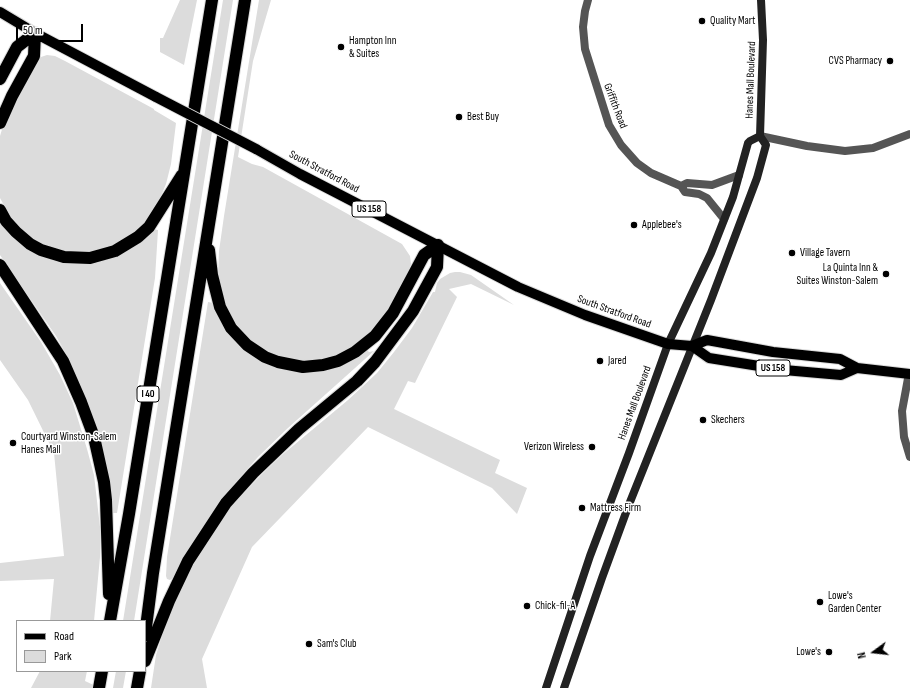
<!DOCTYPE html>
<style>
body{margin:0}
#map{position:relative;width:910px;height:688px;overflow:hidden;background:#fff;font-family:"Sofia Sans Condensed",sans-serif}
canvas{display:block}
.legend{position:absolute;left:16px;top:620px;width:130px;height:52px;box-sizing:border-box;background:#fff;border:1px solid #999;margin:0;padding:5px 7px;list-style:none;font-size:12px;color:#000}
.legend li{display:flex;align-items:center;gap:8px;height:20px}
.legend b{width:20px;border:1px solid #999}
.north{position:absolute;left:854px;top:632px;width:40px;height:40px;-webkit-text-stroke:3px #fff;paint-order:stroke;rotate:255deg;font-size:11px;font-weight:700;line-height:16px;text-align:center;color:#000}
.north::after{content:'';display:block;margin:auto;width:14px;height:18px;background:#000;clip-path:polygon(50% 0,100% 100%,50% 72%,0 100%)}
.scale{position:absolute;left:16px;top:24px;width:67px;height:18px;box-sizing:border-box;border:2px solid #000;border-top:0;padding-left:5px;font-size:12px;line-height:14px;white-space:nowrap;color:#000;-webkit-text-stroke:3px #fff;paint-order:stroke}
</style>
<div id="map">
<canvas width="910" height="688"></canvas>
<ul class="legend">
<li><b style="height:5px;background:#000"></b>Road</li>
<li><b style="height:11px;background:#dcdcdc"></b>Park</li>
</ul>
<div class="north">N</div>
<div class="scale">50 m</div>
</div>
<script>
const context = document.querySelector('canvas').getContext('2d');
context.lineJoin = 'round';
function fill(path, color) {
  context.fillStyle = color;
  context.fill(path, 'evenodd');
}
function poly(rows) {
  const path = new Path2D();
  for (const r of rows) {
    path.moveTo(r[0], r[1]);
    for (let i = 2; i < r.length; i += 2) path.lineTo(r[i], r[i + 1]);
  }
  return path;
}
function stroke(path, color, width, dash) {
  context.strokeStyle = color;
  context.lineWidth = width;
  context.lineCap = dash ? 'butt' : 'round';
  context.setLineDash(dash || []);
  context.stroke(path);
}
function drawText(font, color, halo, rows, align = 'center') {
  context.font = font + ' "Sofia Sans Condensed",sans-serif';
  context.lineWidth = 3;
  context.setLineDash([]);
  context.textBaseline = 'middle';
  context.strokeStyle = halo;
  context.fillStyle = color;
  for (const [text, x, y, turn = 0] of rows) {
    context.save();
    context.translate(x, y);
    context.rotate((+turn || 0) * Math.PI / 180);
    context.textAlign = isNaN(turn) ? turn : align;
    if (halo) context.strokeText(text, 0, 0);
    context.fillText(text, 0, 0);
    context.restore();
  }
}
fill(poly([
 [180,0,197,0,184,65,160,52,160,38,163,38],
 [223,0,233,0,134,621,123,621],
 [259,0,271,0,253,61,238,157,252,164,263,167,402,244,410,256,411,264,408,274,384,316,369,336,358,344,330,359,308,362,272,355,248,341,228,315,218,276,219,251,224,216],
 [47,55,55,56,65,61,154,109,154,110,176,123,171,164,166,184,158,203,148,219,135,233,114,246,90,253,65,252,34,242,15,225,0,198,0,136,3,126,35,62,41,57],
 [0,221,4,226,79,263,154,229,158,230,155,278,117,513,112,513,102,448,94,420,81,387,70,361,56,336,0,255],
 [455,272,460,272,471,275,514,305,471,284,449,289,457,297,415,383,408,381,394,409,500,460,495,473,527,488,517,514,492,488,368,427,252,547,202,659,207,688,151,688,156,655,171,607,196,557,229,509,261,475,282,455,348,400,377,373,394,352,412,328,433,292,435,292,437,283,440,279,450,273],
 [0,283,41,342,60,375,73,403,87,449,94,475,100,527,100,557,94,621,50,621,54,579,0,581,0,563,64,556,54,453,28,400,0,360],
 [208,302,213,303,243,348,258,360,278,369,296,371,367,347,367,350,369,352,374,351,288,428,258,457,235,483,204,525,173,578,170,580,167,579,166,576,167,557],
 [40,671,87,671,85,681,100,688,31,688],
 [116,671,126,671,123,688,113,688]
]), '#dcdcdc');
const primary = poly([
 [0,12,35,33,156,97],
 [256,149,300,174,518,287,585,315,668,344,692,346,709,358,784,370,841,375,857,368],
 [692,346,707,340,773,352,840,359,857,368,910,374]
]);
const motorway = poly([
 [0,79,17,47,35,33],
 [0,123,12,96,34,56,35,33],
 [0,210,6,221,16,232,30,244,41,250,64,257,90,258,115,251,138,237,149,227,182,175],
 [209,250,212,275,220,307,231,328,247,345,265,357,278,362,303,367,323,365,338,361,355,352,375,336,393,313,424,255,438,245],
 [0,265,63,361,81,402,94,437,104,482,106,500,109,594],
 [110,621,129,514,212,0],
 [145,635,153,573,245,0],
 [145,661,169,601,188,561,226,503,253,473,299,429,357,381,375,362,413,311,437,267,438,245],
 [99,688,102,671],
 [137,688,140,671]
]);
stroke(primary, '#dbdbdb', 12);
stroke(motorway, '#dbdbdb', 14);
stroke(poly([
 [588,0,585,11,583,27,585,49,609,125,621,145,637,163,651,173,681,186,685,192,699,194,707,198,724,219],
 [681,186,687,183,712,185,739,175],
 [909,373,902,411,904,437,910,457]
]), '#555', 8);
stroke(poly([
 [760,136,807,146,845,151,873,148,910,134]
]), '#555', 8);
stroke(poly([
 [546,688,590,556,629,453,668,344,711,253,733,197,748,143,750,141,760,136],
 [564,688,602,578,628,507,711,300,757,178,766,145,760,136,763,40,761,0]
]), '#222', 8);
stroke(primary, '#000', 10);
stroke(motorway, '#000', 12);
const primaryBridge = poly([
 [156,97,256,149]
]);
stroke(primaryBridge, '#dbdbdb', 12, []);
stroke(primaryBridge, '#000', 10);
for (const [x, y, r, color] of [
 [702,21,4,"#000"],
 [341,47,4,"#000"],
 [890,61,4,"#000"],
 [459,117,4,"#000"],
 [634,225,4,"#000"],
 [792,253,4,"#000"],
 [886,274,4,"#000"],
 [600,361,4,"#000"],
 [703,420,4,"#000"],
 [13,443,4,"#000"],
 [592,447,4,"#000"],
 [582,508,4,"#000"],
 [820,602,4,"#000"],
 [527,606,4,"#000"],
 [309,644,4,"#000"],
 [829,652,4,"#000"]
]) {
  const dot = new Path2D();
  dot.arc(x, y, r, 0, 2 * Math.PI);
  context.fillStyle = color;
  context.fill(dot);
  stroke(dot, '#fff', 1.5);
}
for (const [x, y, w] of [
 [369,209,34],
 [773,368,34],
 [148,394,22]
]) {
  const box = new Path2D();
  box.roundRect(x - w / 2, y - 8, w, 16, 3);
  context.fillStyle = '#fff';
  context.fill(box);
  stroke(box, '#000', 1);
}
drawText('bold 10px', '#000', null, [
 ["US 158",369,209],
 ["US 158",773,368],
 ["I 40",148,394]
]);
drawText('11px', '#000', '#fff', [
 ["Quality Mart",710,21],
 ["Hampton Inn",349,41],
 ["& Suites",349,54],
 ["CVS Pharmacy",882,61,"right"],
 ["Best Buy",467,117],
 ["Applebee's",642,225],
 ["Village Tavern",800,253],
 ["La Quinta Inn &",878,268,"right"],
 ["Suites Winston-Salem",878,281,"right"],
 ["Jared",608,361],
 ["Skechers",711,420],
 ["Courtyard Winston-Salem",21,437],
 ["Hanes Mall",21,450],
 ["Verizon Wireless",584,447,"right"],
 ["Mattress Firm",590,508],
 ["Lowe's",828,596],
 ["Garden Center",828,609],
 ["Chick-fil-A",535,606],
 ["Sam's Club",317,644],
 ["Lowe's",821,652,"right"]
], 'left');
drawText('11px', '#000', '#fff', [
 ["Hanes Mall Boulevard",751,80,-88],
 ["Griffith Road",615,106,69],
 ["South Stratford Road",324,172,28],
 ["South Stratford Road",614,312,20],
 ["Hanes Mall Boulevard",635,403,-70]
]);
</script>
